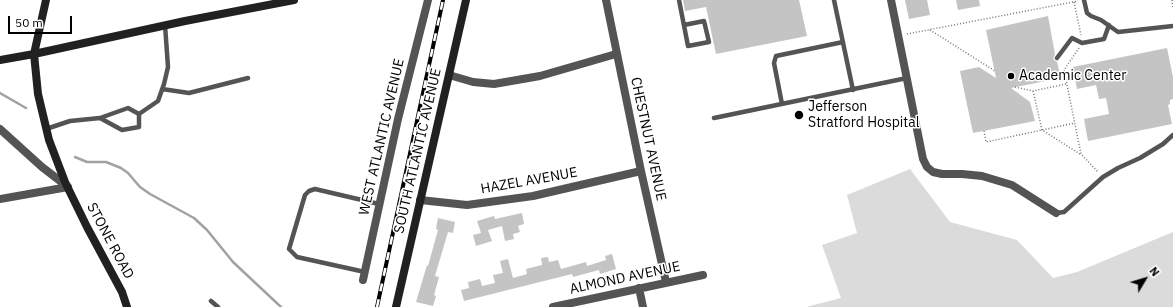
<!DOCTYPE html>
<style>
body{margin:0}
#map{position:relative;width:1173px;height:307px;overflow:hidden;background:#fff;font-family:"IBM Plex Sans",sans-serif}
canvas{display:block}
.north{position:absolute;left:1125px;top:259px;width:40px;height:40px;-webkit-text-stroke:3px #fff;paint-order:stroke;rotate:52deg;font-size:11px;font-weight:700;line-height:16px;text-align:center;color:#000}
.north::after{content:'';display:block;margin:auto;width:14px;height:18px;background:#000;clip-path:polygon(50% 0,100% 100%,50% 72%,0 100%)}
.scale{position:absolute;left:8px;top:16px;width:64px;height:18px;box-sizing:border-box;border:2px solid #000;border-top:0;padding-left:5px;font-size:12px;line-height:14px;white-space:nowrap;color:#000;-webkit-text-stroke:3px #fff;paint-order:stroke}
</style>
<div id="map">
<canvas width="1173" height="307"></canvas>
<div class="north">N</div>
<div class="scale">50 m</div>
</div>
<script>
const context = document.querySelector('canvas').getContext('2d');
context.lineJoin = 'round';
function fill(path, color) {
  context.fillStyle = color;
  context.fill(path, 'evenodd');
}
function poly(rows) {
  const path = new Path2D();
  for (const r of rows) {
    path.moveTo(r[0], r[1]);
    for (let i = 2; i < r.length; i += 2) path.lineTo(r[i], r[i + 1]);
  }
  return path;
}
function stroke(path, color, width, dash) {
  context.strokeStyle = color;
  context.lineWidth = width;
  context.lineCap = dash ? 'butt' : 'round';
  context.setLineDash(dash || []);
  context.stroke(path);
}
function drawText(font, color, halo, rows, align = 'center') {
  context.font = font + ' "IBM Plex Sans",sans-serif';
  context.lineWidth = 3;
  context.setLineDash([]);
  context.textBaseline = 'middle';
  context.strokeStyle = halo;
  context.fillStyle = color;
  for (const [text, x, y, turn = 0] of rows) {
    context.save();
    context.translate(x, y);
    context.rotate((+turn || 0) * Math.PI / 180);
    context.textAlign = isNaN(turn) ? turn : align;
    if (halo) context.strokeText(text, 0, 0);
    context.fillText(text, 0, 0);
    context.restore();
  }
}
fill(poly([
 [910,169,950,222,1017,240,1053,278,1077,272,1173,232,1173,307,806,307,841,298,822,245,857,233,847,195]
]), '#dbdbdb');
stroke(poly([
 [0,93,26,108],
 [75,157,87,162,106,162,121,168,128,173,140,187,150,194,194,218,207,230,233,262,281,307]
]), '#a2a2a2', 2.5);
fill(poly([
 [683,0,799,0,807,36,716,54,706,7,685,11],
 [905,0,927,0,930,15,909,19],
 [956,0,979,0,980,6,958,10],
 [1048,16,1055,54,1053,59,1057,62,1061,78,1011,88,1030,102,1035,121,973,133,960,71,979,67,996,78,986,30],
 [1167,48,1173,77,1173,99,1170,100,1170,104,1168,105,1172,124,1088,141,1084,119,1109,114,1106,98,1099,99,1096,85,1077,89,1073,67],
 [522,213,524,224,518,226,520,232,513,234,514,239,505,241,502,226,488,230,492,241,476,246,473,235,481,233,477,221,494,216,495,219],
 [438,218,455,222,453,233,448,232,440,259,435,276,439,277,434,295,436,296,433,306,416,302,427,265,428,266,438,230,436,229],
 [612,254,616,269,600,274,599,270,573,277,572,274,464,301,461,290,469,288,468,282,480,279,482,286,495,283,493,275,503,273,500,261,508,259,513,278,527,274,526,269,542,265,541,258,548,257,549,262,558,260,561,269,586,262,587,266,606,260,605,256]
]), '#c4c4c4');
stroke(poly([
 [1172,0,1173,9],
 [1074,2,1081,35],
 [930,30,995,71],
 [907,34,1078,1],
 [1079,48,1064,70,1081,154,1098,172],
 [1015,87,1033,91,1066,84],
 [1033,91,1042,130,1080,154],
 [984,131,986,142,1075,123]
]), '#767676', 1.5, [1, 2]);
stroke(poly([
 [679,0,688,46,709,42,704,21,684,25],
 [834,0,853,90],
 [1084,0,1087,13,1091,16,1101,20,1118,32,1173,26],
 [1057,58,1072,38,1082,43,1104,39,1109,25],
 [162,89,189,93,248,78],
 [782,104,774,63,776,56,843,42],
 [139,114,158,101,164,84,168,67,165,25],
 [714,118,907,78],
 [46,129,70,121,100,118,122,130,139,127,139,114,128,108,100,118],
 [1056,213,1064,212,1103,177,1118,168,1140,158,1163,144,1173,135],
 [365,272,297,257,289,249,305,195,309,191,315,189,379,204],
 [211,301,218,307]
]), '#545454', 4.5);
stroke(poly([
 [606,0,641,171,666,282],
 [891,0,923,159,927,167,933,172,942,174,962,174,982,176,1012,185,1056,213],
 [449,75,473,82,494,84,540,76,616,54],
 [0,129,42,167,68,187],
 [0,199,68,187],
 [420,200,467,205,533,196,641,171],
 [363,280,398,119,428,0],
 [639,288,643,307],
 [553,307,703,275]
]), '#545454', 8);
stroke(poly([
 [46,0,34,54,38,94,49,140,65,182,87,227,122,292,127,307],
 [0,60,34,54,185,21,294,0],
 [396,307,466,0]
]), '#212121', 8);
const rail = poly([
 [377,307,443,0]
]);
stroke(rail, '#000', 4);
stroke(rail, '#fff', 2.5, [8]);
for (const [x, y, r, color] of [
 [1011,76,4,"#000"],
 [799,115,5,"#000"]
]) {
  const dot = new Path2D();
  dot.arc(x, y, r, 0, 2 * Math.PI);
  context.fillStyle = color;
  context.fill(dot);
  stroke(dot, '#fff', 1.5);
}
drawText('14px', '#000', '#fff', [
 ["Academic Center",1019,76],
 ["Jefferson",808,107],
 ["Stratford Hospital",808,123]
], 'left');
drawText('14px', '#000', '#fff', [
 ["WEST ATLANTIC AVENUE",382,137,-77],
 ["CHESTNUT AVENUE",648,139,78],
 ["SOUTH ATLANTIC AVENUE",418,151,-77],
 ["HAZEL AVENUE",529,181,-10],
 ["STONE ROAD",110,241,62],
 ["ALMOND AVENUE",625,278,-12]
]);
</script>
